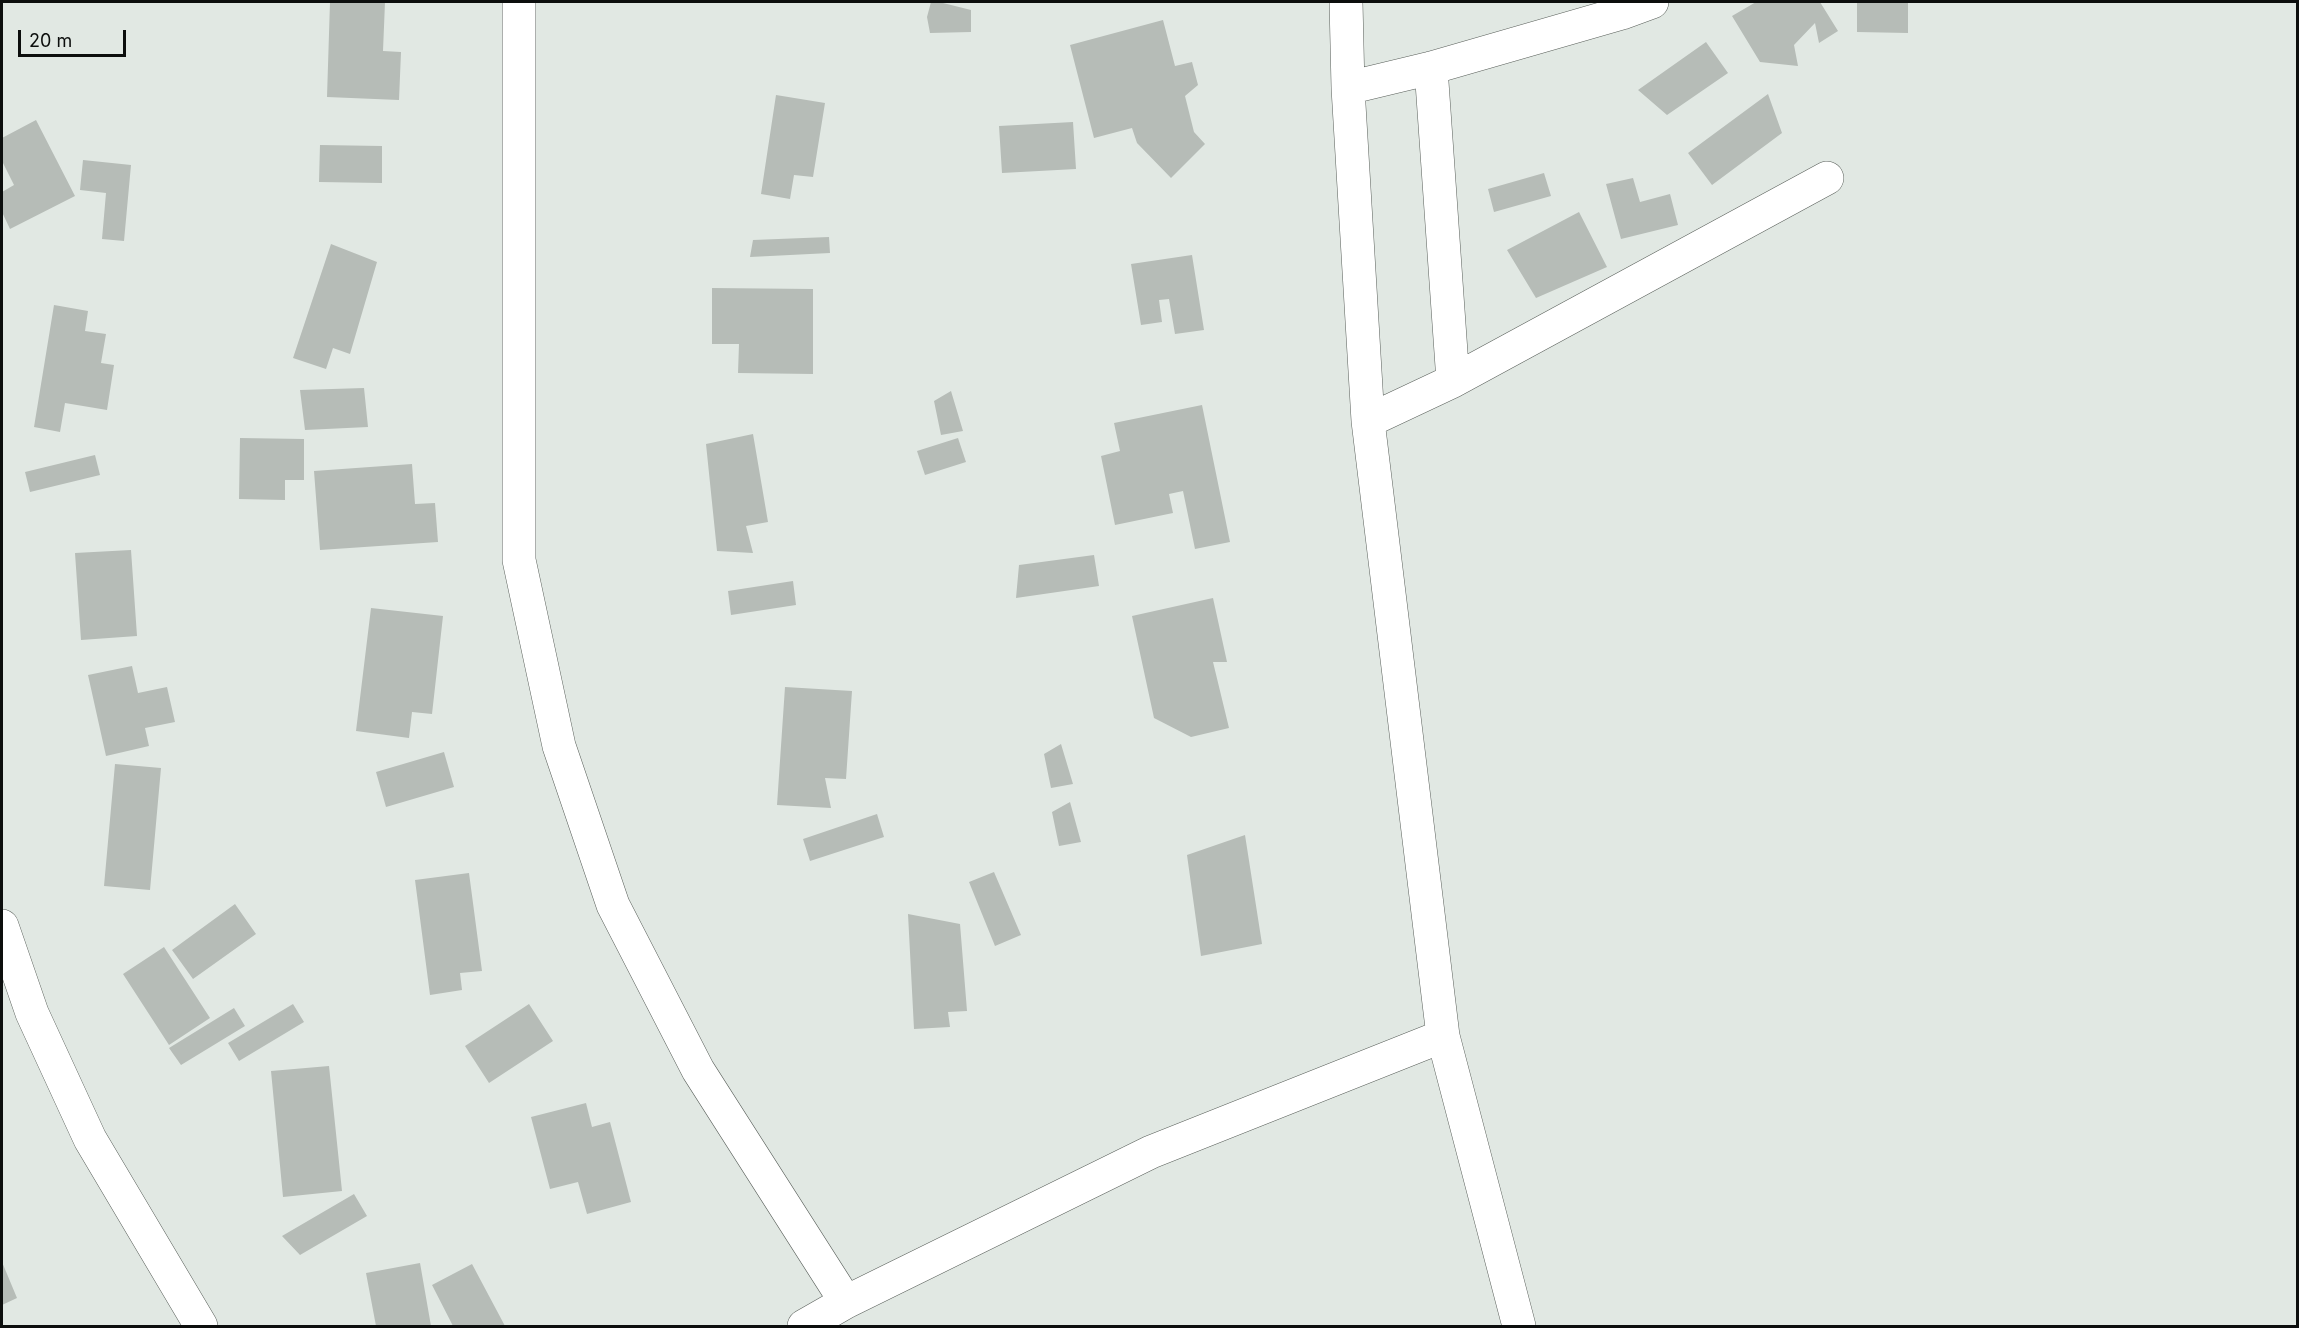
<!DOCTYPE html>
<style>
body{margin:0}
#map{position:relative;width:2299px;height:1328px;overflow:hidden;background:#e1e8e3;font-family:Inter,sans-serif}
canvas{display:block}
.frame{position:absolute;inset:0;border:3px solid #0c0e0d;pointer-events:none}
.scale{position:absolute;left:18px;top:30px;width:108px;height:27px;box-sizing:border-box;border:3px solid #0c0e0d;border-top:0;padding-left:8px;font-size:18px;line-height:21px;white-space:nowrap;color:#0c0e0d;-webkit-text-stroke:4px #e1e8e3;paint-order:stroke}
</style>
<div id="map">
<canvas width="2299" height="1328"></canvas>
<div class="frame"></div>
<div class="scale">20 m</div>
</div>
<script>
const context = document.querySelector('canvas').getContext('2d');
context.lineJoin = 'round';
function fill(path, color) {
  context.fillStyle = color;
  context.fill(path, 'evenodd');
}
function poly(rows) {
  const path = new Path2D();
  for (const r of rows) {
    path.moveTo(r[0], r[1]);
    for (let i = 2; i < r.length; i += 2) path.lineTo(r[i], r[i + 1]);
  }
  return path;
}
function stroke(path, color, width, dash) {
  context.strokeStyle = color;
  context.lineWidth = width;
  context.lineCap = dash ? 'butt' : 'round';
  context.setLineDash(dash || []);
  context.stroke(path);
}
fill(poly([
 [330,2,385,2,383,51,401,52,399,100,327,97],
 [931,2,939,2,971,10,971,32,930,33,927,17],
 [1756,2,1820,2,1838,31,1819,43,1815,23,1794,45,1798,66,1760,62,1732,16],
 [1857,2,1908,2,1908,33,1857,32],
 [1163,20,1175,66,1192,62,1198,85,1185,96,1194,132,1205,144,1171,178,1137,143,1132,128,1094,138,1070,45],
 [1706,42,1728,73,1667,115,1638,90],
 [1768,94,1782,133,1712,185,1688,153],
 [776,95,825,103,813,177,794,175,790,199,761,194],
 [36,120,75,196,10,229,2,212,2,192,14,185,2,161,2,138],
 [1073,122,1076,169,1002,173,999,126],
 [320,145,382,146,382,183,319,182],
 [83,160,131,165,124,241,102,239,106,193,80,190],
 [1544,173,1551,196,1494,212,1488,189],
 [1633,178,1640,202,1670,194,1678,225,1621,239,1606,184],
 [1579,212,1607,267,1536,298,1507,250],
 [829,237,830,253,750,257,753,240],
 [331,244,377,262,350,354,333,348,326,369,293,358],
 [1192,255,1204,330,1175,334,1169,299,1159,300,1162,322,1141,325,1131,264],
 [712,288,813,289,813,374,738,373,739,344,712,344],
 [54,305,88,311,85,331,106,334,101,363,114,365,107,410,65,403,60,432,34,427],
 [364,388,368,427,305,430,300,390],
 [951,391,963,431,941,435,934,401],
 [1202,405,1230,542,1195,549,1183,491,1169,494,1173,513,1115,525,1101,456,1120,451,1114,423],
 [753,434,768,522,746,526,753,553,717,551,706,444],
 [240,438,304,439,304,480,285,480,285,500,239,499],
 [958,438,966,462,925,475,917,451],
 [95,455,100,475,30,492,25,472],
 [412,464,415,504,435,503,438,542,320,550,314,471],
 [131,550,137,636,81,640,75,553],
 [1094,555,1099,586,1016,598,1019,565],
 [793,581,796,605,731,615,728,591],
 [1213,598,1227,662,1213,662,1229,728,1191,737,1154,718,1132,616],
 [371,608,443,616,432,714,412,712,409,738,356,731],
 [132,666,138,693,167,687,175,722,145,728,149,746,106,756,88,675],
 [785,687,852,691,846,779,825,778,831,808,777,805],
 [1061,744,1073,784,1051,788,1044,754],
 [444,752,454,787,386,807,376,772],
 [115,764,161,768,150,890,104,886],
 [1070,802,1081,842,1059,846,1052,812],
 [877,814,884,837,810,861,803,839],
 [1245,835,1262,944,1201,956,1187,855],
 [994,872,1021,935,995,946,969,882],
 [469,873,482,971,460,973,462,990,430,995,415,880],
 [235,904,256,934,193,979,172,950],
 [908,914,960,924,967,1011,948,1012,950,1027,914,1029],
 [164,947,210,1018,169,1045,123,974],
 [293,1004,304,1022,239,1061,228,1043],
 [529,1004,553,1041,489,1083,465,1046],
 [234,1008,245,1026,181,1065,169,1048],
 [329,1066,342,1191,283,1197,271,1071],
 [586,1103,592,1127,610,1122,631,1202,587,1214,578,1182,550,1189,531,1117],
 [354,1194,367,1216,300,1255,282,1236],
 [2,1262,17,1298,2,1305],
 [420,1263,431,1326,376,1326,366,1273],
 [472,1264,505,1326,453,1326,432,1285]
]), '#b6bcb7');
const minor = poly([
 [519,2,519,560,559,746,613,905,698,1070,846,1302],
 [1346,2,1348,88,1368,421,1443,1036,1519,1326],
 [1431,68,1453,381],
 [1348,88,1431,68,1622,13,1652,2],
 [1368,421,1453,381,1827,178],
 [2,926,32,1013,90,1139,201,1326],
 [804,1326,846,1302,1151,1152,1443,1036]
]);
stroke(minor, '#595f5a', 34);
stroke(minor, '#fff', 33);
</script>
